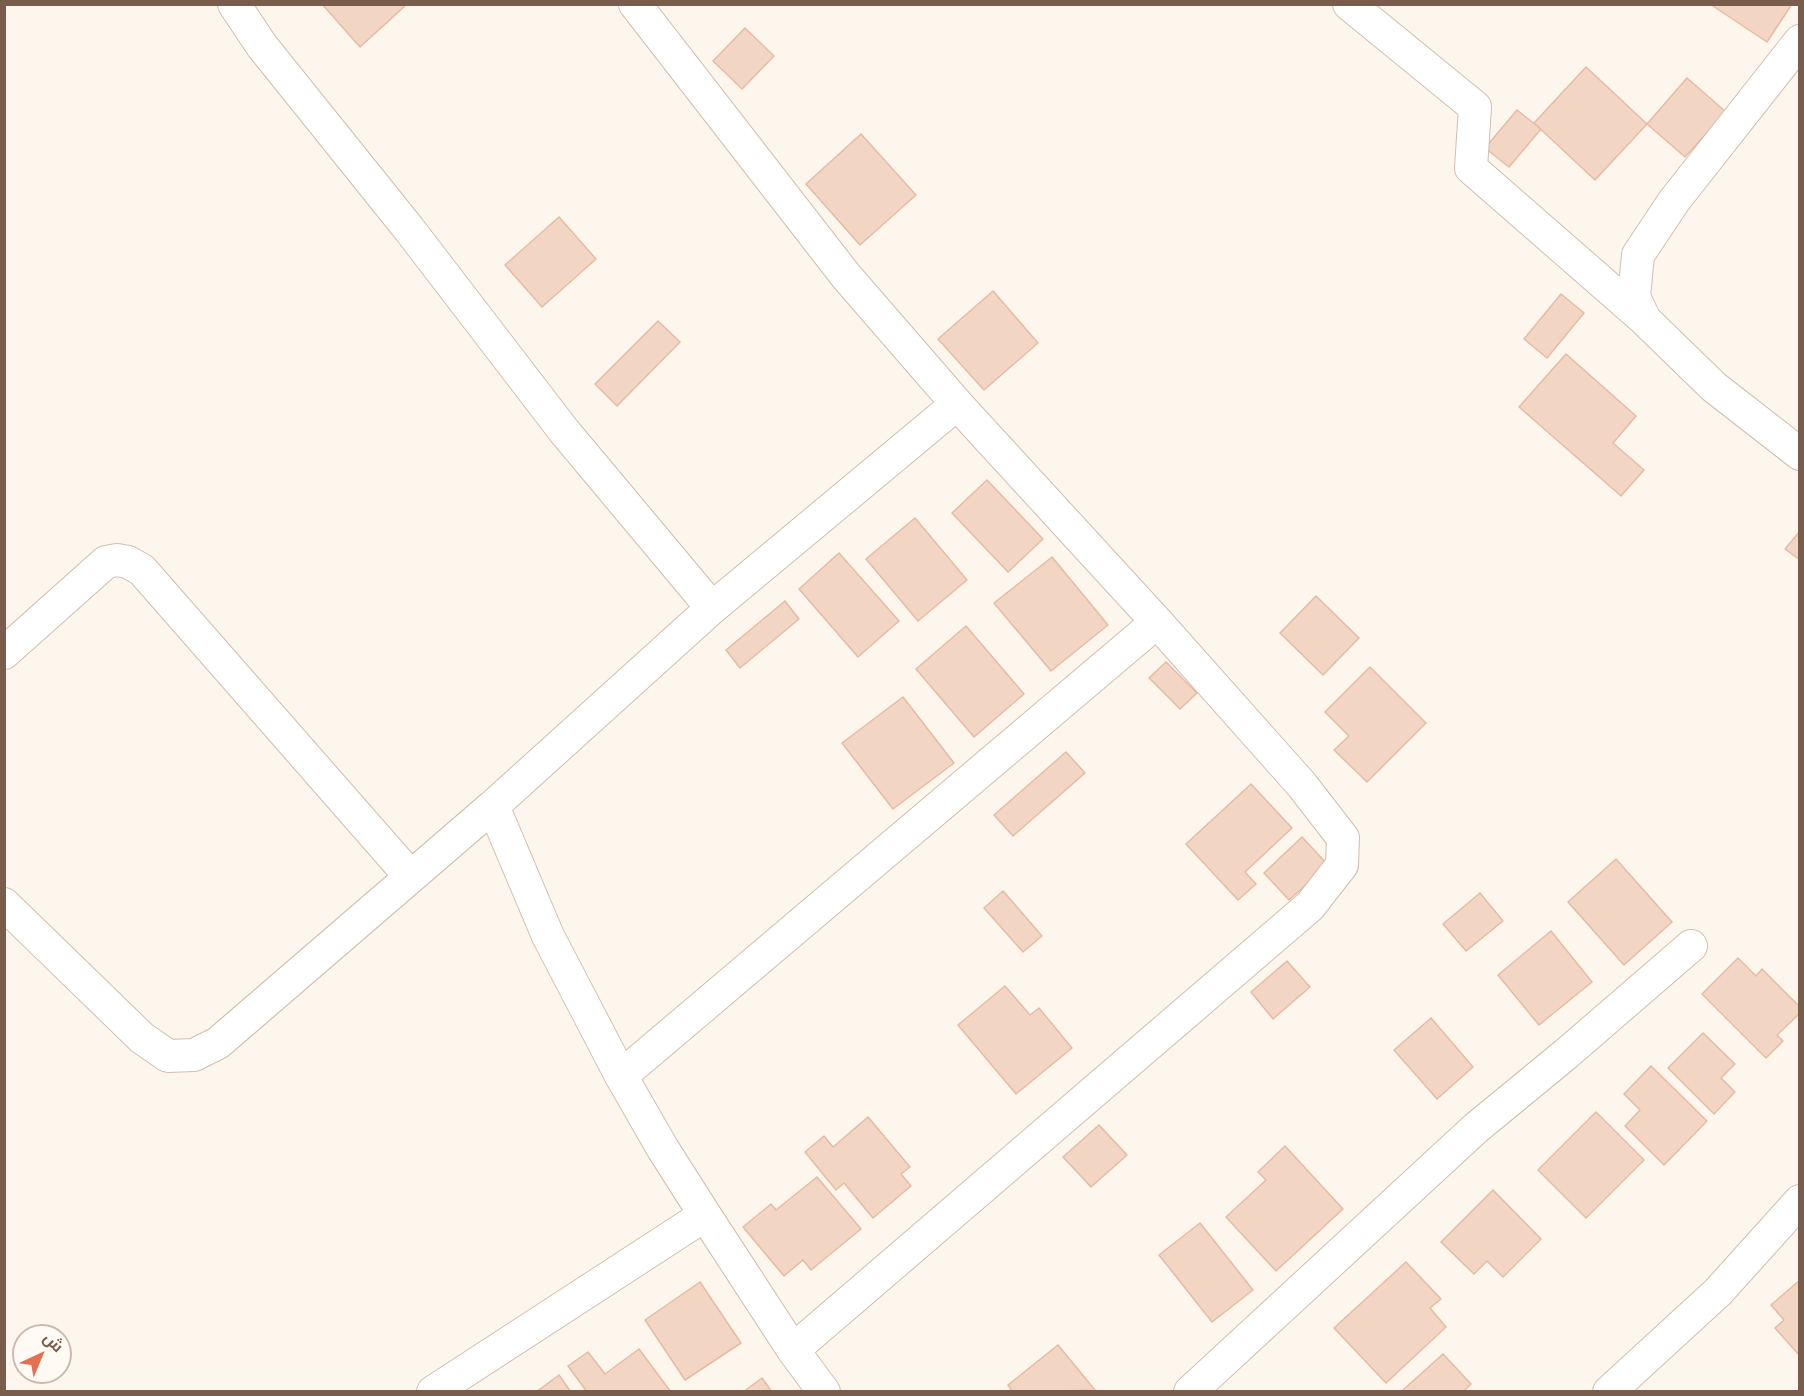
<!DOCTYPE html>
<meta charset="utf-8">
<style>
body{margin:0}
#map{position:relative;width:1804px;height:1396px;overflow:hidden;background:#fdf6ec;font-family:Montserrat,Cairo,sans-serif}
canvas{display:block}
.frame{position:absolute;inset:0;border:6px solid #7a5c4d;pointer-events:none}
.north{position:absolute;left:12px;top:1324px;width:60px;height:60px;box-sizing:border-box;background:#fffaf3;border:2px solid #cabbb1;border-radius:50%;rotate:44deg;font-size:16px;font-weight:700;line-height:24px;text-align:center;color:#7a5c4d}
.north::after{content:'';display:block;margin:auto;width:21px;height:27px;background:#e76f51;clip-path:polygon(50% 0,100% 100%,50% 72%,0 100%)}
</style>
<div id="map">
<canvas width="1804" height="1396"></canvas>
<div class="frame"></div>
<div class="north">ش</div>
</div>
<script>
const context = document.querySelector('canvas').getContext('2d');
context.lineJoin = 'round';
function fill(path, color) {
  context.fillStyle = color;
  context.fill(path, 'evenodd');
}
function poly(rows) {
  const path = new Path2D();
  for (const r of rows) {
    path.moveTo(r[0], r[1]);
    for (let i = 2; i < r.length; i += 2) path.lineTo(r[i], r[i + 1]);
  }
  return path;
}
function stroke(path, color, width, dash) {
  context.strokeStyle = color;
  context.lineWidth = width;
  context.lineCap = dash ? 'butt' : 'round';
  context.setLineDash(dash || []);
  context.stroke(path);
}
const building = poly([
 [322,4,404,4,405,6,360,47,322,4],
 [1710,4,1792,4,1767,42,1710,4],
 [745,28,774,56,742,89,713,61,745,28],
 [1586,67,1647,124,1595,180,1534,123,1586,67],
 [1687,78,1726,112,1685,157,1647,124,1687,78],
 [1517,110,1541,129,1509,167,1485,148,1517,110],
 [861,134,916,195,860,245,806,184,861,134],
 [559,217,596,259,542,307,505,265,559,217],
 [993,291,1038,343,984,390,938,339,993,291],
 [1561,294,1584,313,1547,358,1524,339,1561,294],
 [658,321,680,342,617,406,595,384,658,321],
 [1566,354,1636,416,1613,443,1644,470,1621,496,1519,407,1566,354],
 [987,480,1043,539,1008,572,952,513,987,480],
 [915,518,967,580,918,621,866,559,915,518],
 [1800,531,1800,560,1785,549,1800,531],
 [839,553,899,621,858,657,799,589,839,553],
 [1052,557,1108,625,1051,671,994,603,1052,557],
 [1316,596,1359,638,1323,675,1280,633,1316,596],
 [785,601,799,619,740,668,726,650,785,601],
 [966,626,1024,694,974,737,916,669,966,626],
 [1166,662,1197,693,1180,709,1149,678,1166,662],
 [1370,667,1426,723,1367,782,1334,750,1349,736,1325,712,1370,667],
 [903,697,954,763,893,809,842,743,903,697],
 [1066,752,1085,773,1013,836,994,815,1066,752],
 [1251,784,1292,828,1245,872,1256,884,1238,900,1186,844,1251,784],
 [1302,837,1328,865,1289,900,1264,873,1302,837],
 [1616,859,1672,922,1624,965,1568,902,1616,859],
 [1003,891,1042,936,1023,952,984,908,1003,891],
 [1480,893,1503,921,1466,951,1443,924,1480,893],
 [1551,931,1592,982,1539,1025,1498,975,1551,931],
 [1738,958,1756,976,1762,969,1800,1007,1800,1013,1777,1035,1783,1041,1766,1058,1702,994,1738,958],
 [1287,961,1310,987,1273,1019,1251,992,1287,961],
 [1005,986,1030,1015,1039,1008,1072,1048,1016,1094,958,1025,1005,986],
 [1431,1018,1473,1067,1437,1099,1394,1050,1431,1018],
 [1703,1033,1735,1064,1721,1078,1735,1092,1714,1114,1668,1068,1703,1033],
 [1651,1066,1707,1121,1664,1165,1625,1126,1640,1110,1624,1094,1651,1066],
 [1596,1112,1644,1160,1586,1218,1538,1170,1596,1112],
 [868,1117,910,1167,901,1174,911,1186,873,1218,844,1183,836,1190,805,1152,824,1136,833,1147,868,1117],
 [1099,1125,1127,1155,1091,1187,1063,1157,1099,1125],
 [1285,1146,1343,1209,1276,1271,1226,1217,1266,1180,1258,1172,1285,1146],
 [817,1177,861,1229,811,1270,803,1260,784,1276,743,1227,771,1204,776,1210,817,1177],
 [1493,1190,1541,1239,1503,1277,1487,1261,1474,1274,1441,1242,1493,1190],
 [1200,1223,1253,1290,1212,1322,1159,1255,1200,1223],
 [1406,1262,1441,1299,1430,1308,1446,1327,1386,1383,1334,1328,1406,1262],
 [1800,1280,1800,1356,1775,1328,1784,1320,1771,1305,1800,1280],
 [700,1282,741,1343,685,1380,645,1320,700,1282],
 [1058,1345,1095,1390,1013,1392,1008,1385,1058,1345],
 [639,1349,671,1392,587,1392,568,1366,588,1352,605,1374,639,1349],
 [1443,1354,1471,1384,1463,1392,1404,1392,1403,1390,1443,1354],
 [559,1375,571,1392,536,1392,559,1375],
 [762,1378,772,1392,743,1392,762,1378]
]);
fill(building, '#f3d5c3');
stroke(building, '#e6bba3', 1.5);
const minor = poly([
 [234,4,262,46,409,229,564,431,712,608],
 [635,4,846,276,957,404,1157,622,1302,785,1343,838,1342,865,1310,906,793,1350],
 [1349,4,1475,107,1471,168,1644,319],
 [1800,41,1674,201,1638,255,1634,297,1645,320,1714,387,1800,454],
 [4,653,106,562,117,560,128,562,142,570,410,876],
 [493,806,548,936,621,1076,663,1149,705,1215,793,1350,824,1392],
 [4,904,142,1038,168,1056,194,1055,218,1043,493,806,712,608,957,404],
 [621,1076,1157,622],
 [433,1392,705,1215],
 [1190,1392,1476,1128,1566,1054,1691,946],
 [1609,1392,1718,1292,1800,1201]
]);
stroke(minor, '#d1beb0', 34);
stroke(minor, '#fff', 32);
</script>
